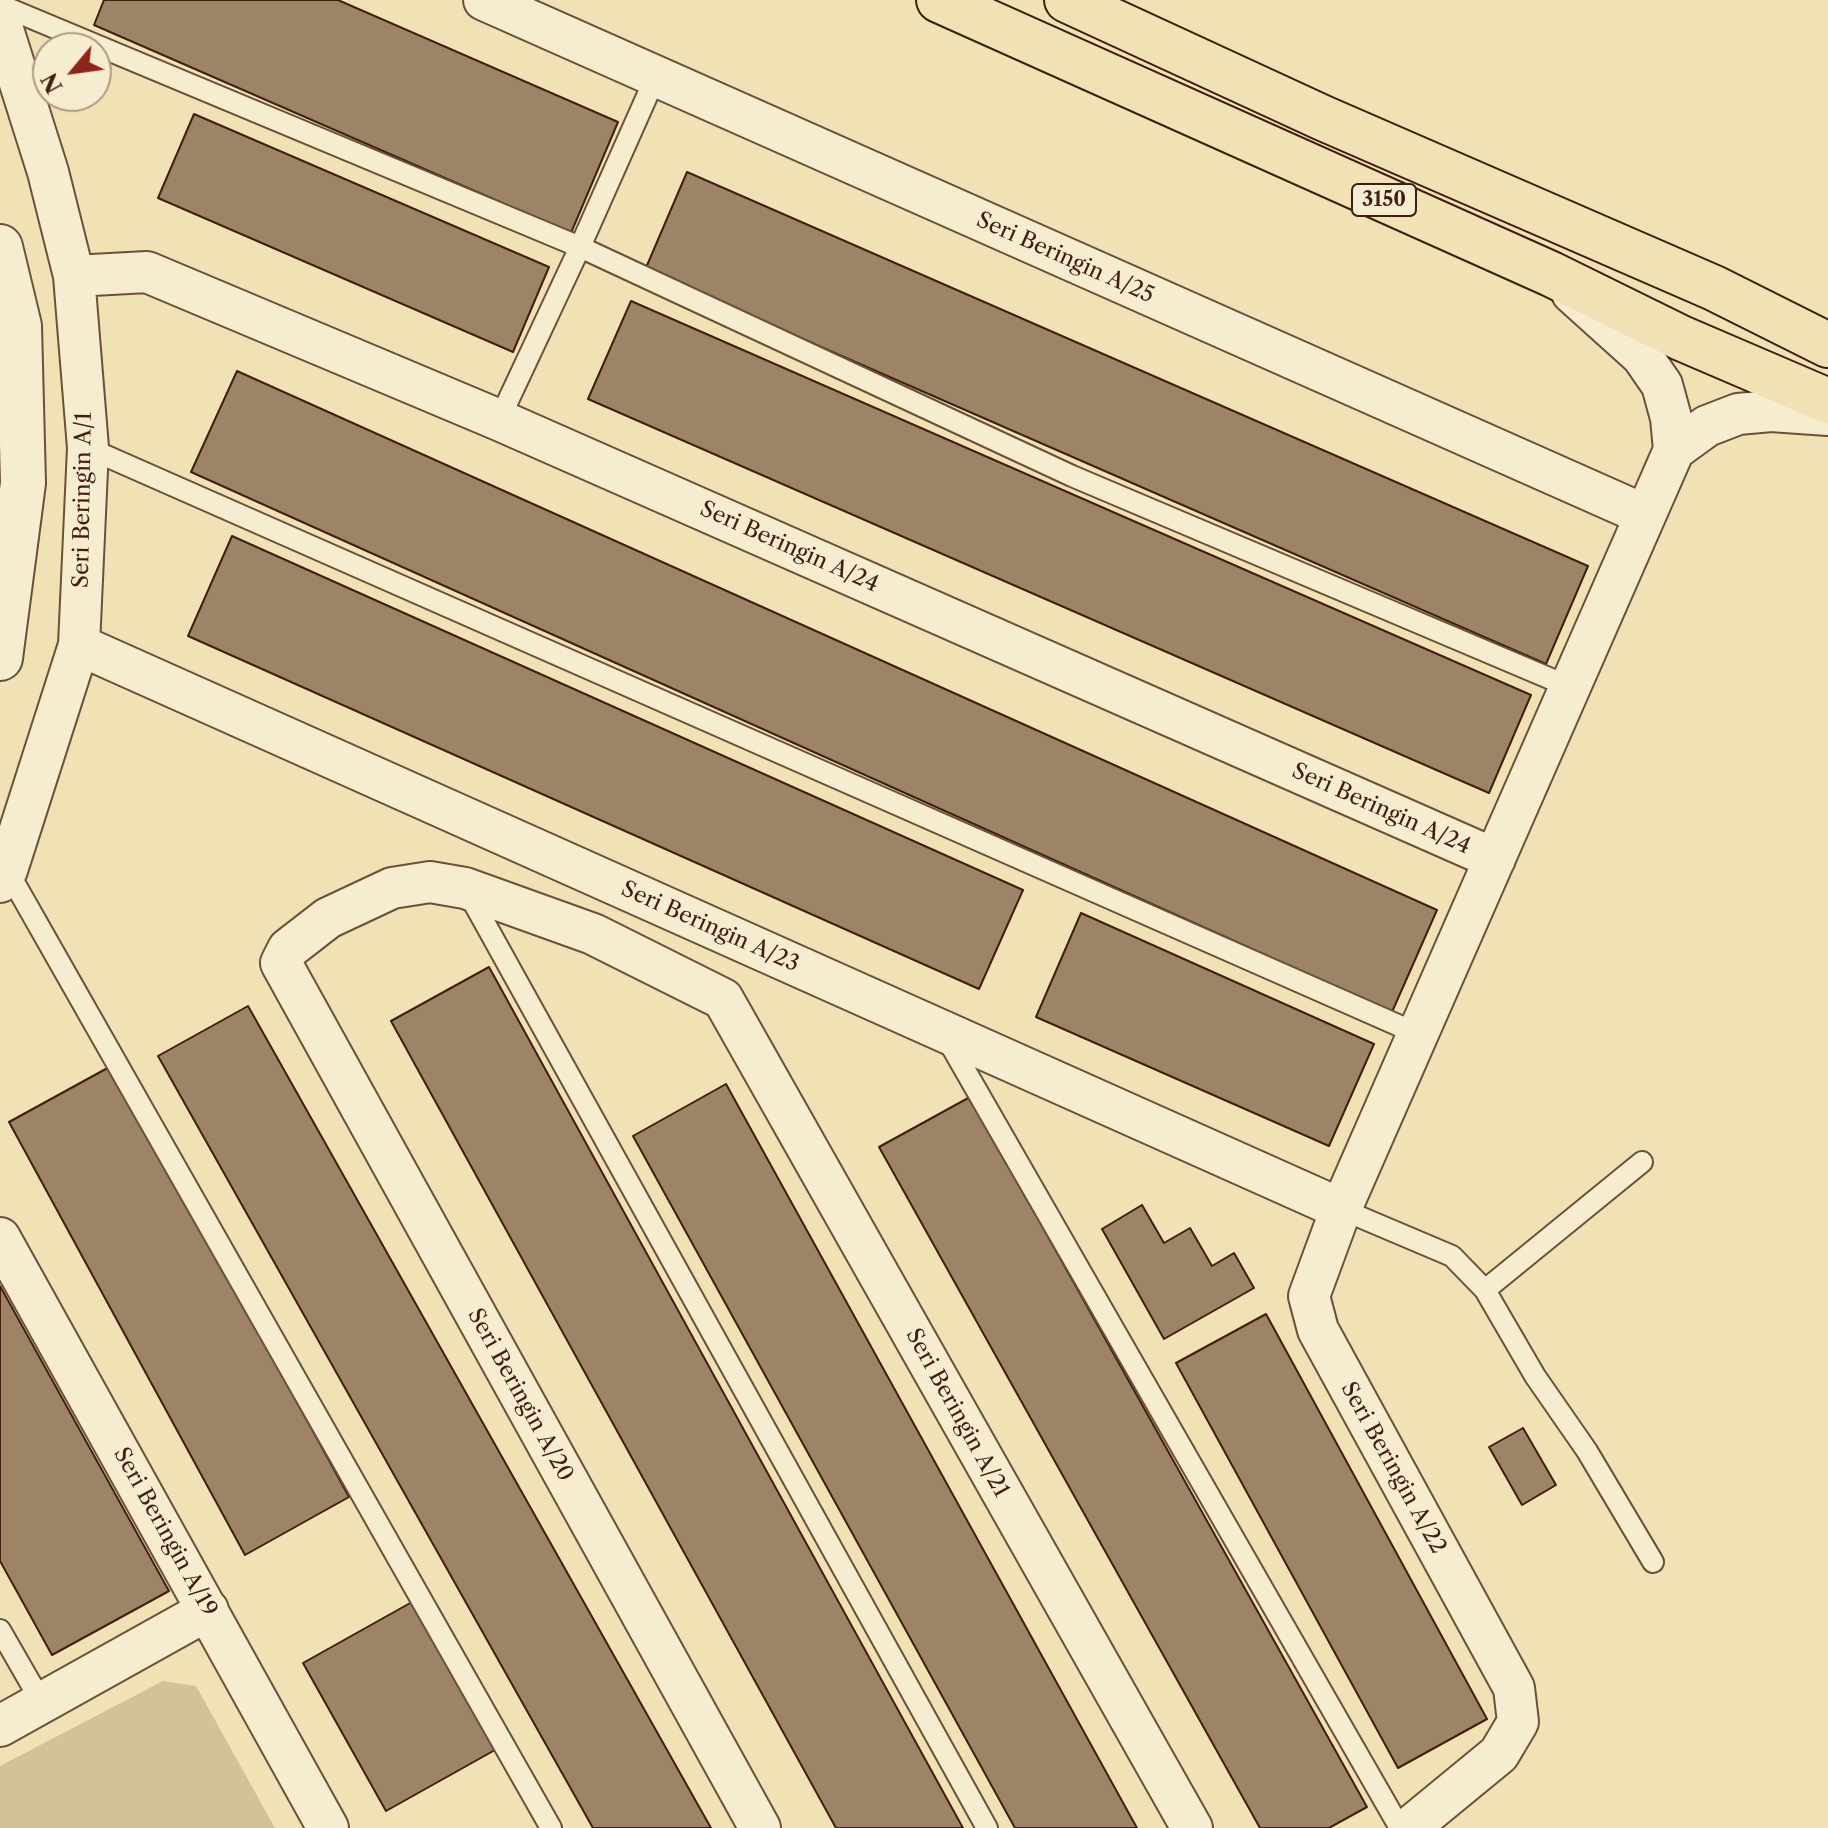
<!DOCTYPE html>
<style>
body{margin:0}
#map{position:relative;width:1828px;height:1828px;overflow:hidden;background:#f1e2b6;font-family:"Libre Caslon Text",serif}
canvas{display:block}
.north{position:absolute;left:32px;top:32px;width:80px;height:80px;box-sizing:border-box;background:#f6ecd0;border:2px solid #ae9a83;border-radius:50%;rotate:241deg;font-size:22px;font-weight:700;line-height:32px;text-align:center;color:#411e10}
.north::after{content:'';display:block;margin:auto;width:28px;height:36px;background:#8f2418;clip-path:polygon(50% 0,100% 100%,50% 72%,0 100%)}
</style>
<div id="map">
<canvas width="1828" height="1828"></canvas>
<div class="north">N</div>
</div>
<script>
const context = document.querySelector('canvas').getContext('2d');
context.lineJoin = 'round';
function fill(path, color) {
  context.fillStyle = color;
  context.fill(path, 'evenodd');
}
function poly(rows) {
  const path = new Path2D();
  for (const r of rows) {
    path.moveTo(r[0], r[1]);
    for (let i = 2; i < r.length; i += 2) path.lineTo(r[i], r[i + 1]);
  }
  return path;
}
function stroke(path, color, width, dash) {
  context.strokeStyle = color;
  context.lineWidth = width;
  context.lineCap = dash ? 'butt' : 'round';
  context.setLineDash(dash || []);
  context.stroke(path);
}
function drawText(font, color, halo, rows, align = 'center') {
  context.font = font + ' "Libre Caslon Text",serif';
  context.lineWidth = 7;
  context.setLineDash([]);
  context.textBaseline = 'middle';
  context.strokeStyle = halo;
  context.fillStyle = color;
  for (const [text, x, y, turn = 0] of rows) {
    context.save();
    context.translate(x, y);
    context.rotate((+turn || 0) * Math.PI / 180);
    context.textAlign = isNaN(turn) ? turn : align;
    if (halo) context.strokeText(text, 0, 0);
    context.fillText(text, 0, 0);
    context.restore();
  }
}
fill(poly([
 [163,1681,196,1686,275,1828,0,1828,0,1766]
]), '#d3c19a');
const building = poly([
 [104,0,338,0,618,122,571,233,94,25,104,0],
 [194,114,549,267,513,352,158,198,194,114],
 [687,172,1588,566,1546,664,645,270,687,172],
 [631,301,1531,695,1489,793,588,399,631,301],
 [237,371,1437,910,1392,1012,191,472,237,371],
 [232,536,1023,890,979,989,188,636,232,536],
 [1081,913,1374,1044,1329,1146,1036,1017,1081,913],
 [489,967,963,1828,836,1828,391,1021,489,967],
 [248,1006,711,1828,593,1828,158,1056,248,1006],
 [113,1065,349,1497,245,1555,9,1122,113,1065],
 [726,1084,1137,1828,1015,1828,633,1136,726,1084],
 [970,1097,1367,1807,1329,1828,1260,1828,879,1147,970,1097],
 [1142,1205,1164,1243,1190,1228,1212,1266,1234,1253,1254,1288,1164,1339,1102,1229,1142,1205],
 [0,1286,169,1591,52,1655,0,1561,0,1286],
 [1266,1314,1487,1719,1398,1768,1176,1363,1266,1314],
 [1523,1428,1556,1485,1522,1505,1489,1447,1523,1428],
 [412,1602,495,1750,386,1811,303,1663,412,1602]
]);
fill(building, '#9d8466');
stroke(building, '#411e10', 2);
const service = poly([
 [0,5,580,247,1072,476,1570,687],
 [499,420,580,247,656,76],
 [88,448,1418,1034],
 [7,870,551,1828],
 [467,891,987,1828],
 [946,1037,1400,1828],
 [1341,1209,1452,1256,1485,1290,1535,1376,1587,1451,1653,1562],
 [1485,1290,1642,1162],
 [0,1630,42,1703]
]);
const minor = poly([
 [484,0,1645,515],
 [0,20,48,172,74,276,88,448,79,645,7,870,0,882],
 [74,276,147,272,499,420,1495,859],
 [1674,450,1707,426,1738,414,1771,411,1828,415],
 [79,645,1341,1209],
 [0,1238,328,1828],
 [0,1726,208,1610],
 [760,1828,281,963,288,949,328,918,392,888,430,882,465,888,593,934,723,999,1192,1828],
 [1409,1828,1499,1754,1518,1722,1514,1688,1318,1330,1309,1296,1341,1209,1674,450,1671,418,1662,385,1642,356,1572,293]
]);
const tertiary = poly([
 [0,247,19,326,23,483,0,658]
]);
const primary = poly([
 [939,0,1551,274,1681,338,1828,401],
 [1067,0,1323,118,1714,288,1828,345]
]);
stroke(service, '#6d4f3a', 24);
stroke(minor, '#6d4f3a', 44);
stroke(tertiary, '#6d4f3a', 48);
stroke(primary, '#411e10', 48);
stroke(service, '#f6ecd0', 20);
stroke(minor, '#f6ecd0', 40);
stroke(tertiary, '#f6ecd0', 44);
stroke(primary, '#f1e2b6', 44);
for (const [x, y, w] of [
 [1384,200,64]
]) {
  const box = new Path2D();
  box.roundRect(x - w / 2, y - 16, w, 32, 6);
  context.fillStyle = '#f6ecd0';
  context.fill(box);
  stroke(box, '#411e10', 2);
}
drawText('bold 20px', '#411e10', null, [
 ["3150",1384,200]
]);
drawText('22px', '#411e10', '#f6ecd0', [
 ["Seri Beringin A/25",1065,258,24],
 ["Seri Beringin A/1",83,500,-89],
 ["Seri Beringin A/24",789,547,24],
 ["Seri Beringin A/24",1381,809,24],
 ["Seri Beringin A/23",710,927,24],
 ["Seri Beringin A/20",520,1395,61],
 ["Seri Beringin A/21",957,1413,61],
 ["Seri Beringin A/22",1393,1468,61],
 ["Seri Beringin A/19",165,1532,61]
]);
</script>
